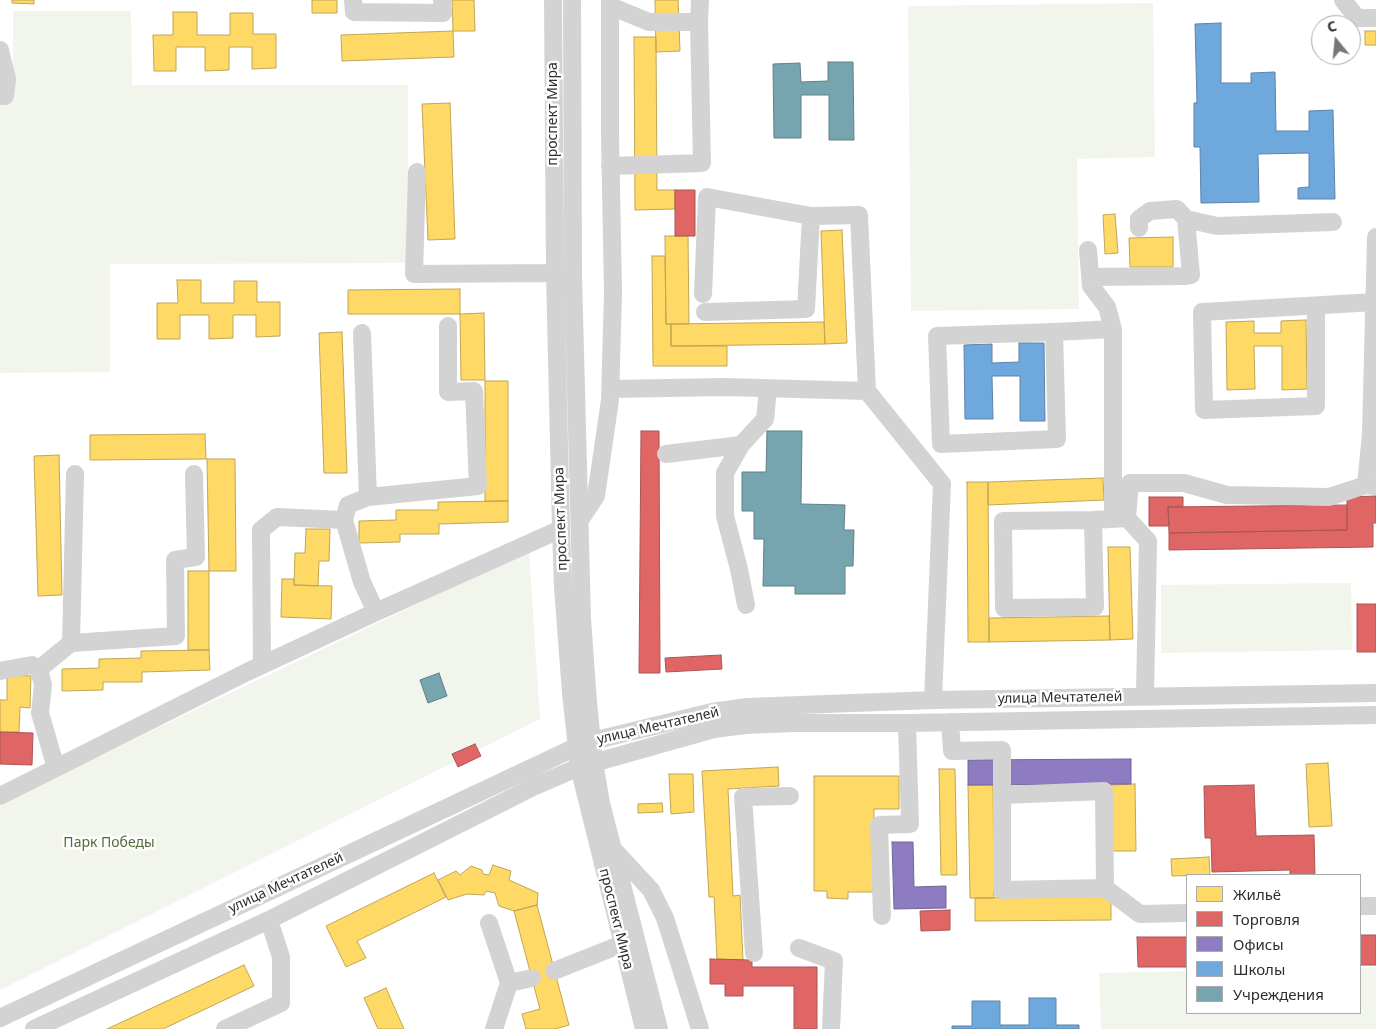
<!DOCTYPE html>
<meta charset="utf-8">
<style>
body{margin:0}
#map{position:relative;width:1376px;height:1029px;overflow:hidden;background:#fff;font-family:"Noto Sans",sans-serif}
canvas{display:block}
.legend{position:absolute;left:1186px;top:874px;width:175px;height:140px;box-sizing:border-box;background:#fff;border:1px solid #ababab;margin:0;padding:6px 9px;list-style:none;font-size:15px;color:#2e2e2e}
.legend li{display:flex;align-items:center;gap:10px;height:25px}
.legend b{width:25px;border:1px solid #ababab}
.north{position:absolute;left:1311px;top:15px;width:50px;height:50px;box-sizing:border-box;background:#fff;border:1px solid #ababab;border-radius:50%;rotate:343deg;font-size:14px;font-weight:700;line-height:20px;text-align:center;color:#2e2e2e}
.north::after{content:'';display:block;margin:auto;width:18px;height:22px;background:#777;clip-path:polygon(50% 0,100% 100%,50% 72%,0 100%)}
</style>
<div id="map">
<canvas width="1376" height="1029"></canvas>
<ul class="legend">
<li><b style="height:14px;background:#ffd966"></b>Жильё</li>
<li><b style="height:14px;background:#e06666"></b>Торговля</li>
<li><b style="height:14px;background:#8e7cc3"></b>Офисы</li>
<li><b style="height:14px;background:#6fa8dc"></b>Школы</li>
<li><b style="height:14px;background:#76a5af"></b>Учреждения</li>
</ul>
<div class="north">С</div>
</div>
<script>
const context = document.querySelector('canvas').getContext('2d');
context.lineJoin = 'round';
function fill(path, color) {
  context.fillStyle = color;
  context.fill(path, 'evenodd');
}
function poly(rows) {
  const path = new Path2D();
  for (const r of rows) {
    path.moveTo(r[0], r[1]);
    for (let i = 2; i < r.length; i += 2) path.lineTo(r[i], r[i + 1]);
  }
  return path;
}
function stroke(path, color, width, dash) {
  context.strokeStyle = color;
  context.lineWidth = width;
  context.lineCap = dash ? 'butt' : 'round';
  context.setLineDash(dash || []);
  context.stroke(path);
}
function drawText(font, color, halo, rows, align = 'center') {
  context.font = font + ' "Noto Sans",sans-serif';
  context.lineWidth = 5;
  context.setLineDash([]);
  context.textBaseline = 'middle';
  context.strokeStyle = halo;
  context.fillStyle = color;
  for (const [text, x, y, turn = 0] of rows) {
    context.save();
    context.translate(x, y);
    context.rotate((+turn || 0) * Math.PI / 180);
    context.textAlign = isNaN(turn) ? turn : align;
    if (halo) context.strokeText(text, 0, 0);
    context.fillText(text, 0, 0);
    context.restore();
  }
}
fill(poly([
 [1153,3,1155,157,1077,159,1079,309,911,311,908,6],
 [13,11,131,11,132,85,408,85,408,263,110,264,110,372,0,373,0,99,13,99],
 [529,551,540,719,0,990,0,806,79,766,203,706],
 [1351,583,1352,650,1161,653,1161,585],
 [1376,967,1376,1029,1101,1029,1099,973,1187,971,1187,1013,1360,1013,1360,968]
]), '#f1f5eb');
const homes = poly([
 [12,0,34,0,34,4,12,3,12,0],
 [312,0,337,0,337,13,312,13,312,0],
 [452,0,474,0,475,31,453,31,452,0],
 [655,0,678,0,680,51,656,52,655,0],
 [173,12,197,12,197,35,230,35,230,13,253,13,253,34,276,34,276,68,252,69,252,47,229,47,229,70,205,71,205,47,176,47,176,71,154,71,153,35,173,35,173,12],
 [453,31,454,57,342,61,341,35,453,31],
 [1365,31,1376,31,1376,45,1365,45,1365,31],
 [634,37,656,37,657,190,675,190,675,209,635,210,634,37],
 [450,103,455,239,428,240,422,104,450,103],
 [1115,214,1118,253,1105,254,1103,215,1115,214],
 [842,230,847,343,825,344,821,231,842,230],
 [665,236,688,236,689,324,666,324,665,236],
 [1173,237,1173,267,1130,267,1129,238,1173,237],
 [652,256,665,256,666,324,671,324,671,346,727,346,727,366,653,366,652,256],
 [177,280,201,280,201,303,234,303,234,281,257,281,257,302,280,302,280,336,256,337,256,315,233,315,233,338,209,339,209,315,180,315,180,339,157,339,157,303,178,303,177,280],
 [460,289,460,314,348,314,348,290,460,289],
 [484,313,485,380,461,380,460,314,484,313],
 [1306,320,1307,389,1282,390,1282,346,1254,346,1255,389,1227,390,1226,322,1254,321,1254,333,1281,333,1281,321,1306,320],
 [824,322,825,344,671,346,671,324,824,322],
 [342,332,347,473,324,473,319,333,342,332],
 [485,381,508,381,508,501,485,501,485,381],
 [205,434,206,459,90,460,90,435,205,434],
 [59,455,62,595,38,596,34,456,59,455],
 [207,459,235,459,236,571,209,571,207,459],
 [1103,478,1104,500,988,505,988,482,1103,478],
 [967,482,988,482,989,642,968,642,967,482],
 [508,501,508,522,439,524,439,534,400,534,400,542,359,543,359,521,396,520,396,510,438,510,438,502,508,501],
 [306,529,330,529,329,561,319,561,318,586,294,585,295,553,305,553,306,529],
 [1108,547,1130,547,1133,639,1110,640,1108,547],
 [188,571,209,571,209,650,188,650,188,571],
 [282,579,294,579,294,585,332,586,331,619,281,617,282,579],
 [1109,616,1110,640,989,642,989,618,1109,616],
 [209,650,210,670,142,672,142,682,103,682,103,690,62,691,62,669,99,668,99,659,141,658,141,651,209,650],
 [7,675,31,676,30,708,20,707,19,732,0,732,0,700,7,700,7,675],
 [1328,763,1332,826,1309,827,1306,764,1328,763],
 [778,767,779,786,728,789,733,896,740,895,743,960,717,959,714,897,709,897,702,771,778,767],
 [939,769,955,769,957,875,941,875,939,769],
 [669,774,693,774,694,812,671,814,669,774],
 [814,776,899,776,899,809,874,809,873,892,848,892,848,899,827,898,827,891,814,891,814,776],
 [1135,784,1136,851,1112,851,1110,785,1135,784],
 [968,785,993,785,994,898,970,898,968,785],
 [662,803,663,812,638,813,638,804,662,803],
 [1209,857,1210,875,1172,876,1171,859,1209,857],
 [493,865,511,871,509,880,538,893,537,905,514,911,499,906,495,893,486,891,484,895,467,894,448,900,438,880,456,871,460,875,471,866,482,870,483,874,489,875,493,865],
 [434,873,446,897,357,941,366,958,346,967,326,926,434,873],
 [1111,896,1111,920,975,921,975,898,1111,896],
 [537,905,569,1025,555,1029,526,1029,522,1014,540,1009,514,911,537,905],
 [244,965,254,986,163,1029,107,1029,244,965],
 [386,988,404,1029,378,1029,364,998,386,988]
]);
fill(homes, '#ffd966');
stroke(homes, '#c0a655', 1);
const shops = poly([
 [675,190,695,190,695,236,675,236,675,190],
 [641,431,659,431,660,673,639,673,641,431],
 [1376,496,1376,523,1373,523,1373,547,1169,550,1169,533,1347,530,1347,497,1376,496],
 [1149,497,1183,497,1183,507,1168,507,1169,526,1149,526,1149,497],
 [1347,505,1347,530,1169,533,1168,507,1347,505],
 [1357,604,1376,604,1376,652,1357,652,1357,604],
 [721,655,722,669,666,672,665,658,721,655],
 [0,732,33,733,32,765,0,764,0,732],
 [475,744,481,756,458,767,452,754,475,744],
 [1254,785,1256,836,1314,835,1315,875,1290,875,1290,870,1212,872,1211,838,1205,838,1204,786,1254,785],
 [950,910,950,930,921,931,920,911,950,910],
 [1360,935,1376,935,1376,965,1360,965,1360,935],
 [1137,937,1187,937,1187,967,1138,967,1137,937],
 [710,959,752,960,752,967,817,967,817,1029,794,1029,794,986,743,986,743,996,725,996,725,984,710,984,710,959]
]);
fill(shops, '#e06666');
stroke(shops, '#ab5555', 1);
const offices = poly([
 [1131,759,1131,784,968,785,968,760,1131,759],
 [892,842,913,842,914,887,946,886,946,908,894,909,892,842]
]);
fill(offices, '#8e7cc3');
stroke(offices, '#716596', 1);
const schools = poly([
 [1221,23,1221,83,1251,83,1251,73,1275,72,1276,131,1309,131,1309,111,1333,110,1335,199,1298,199,1298,188,1309,187,1309,153,1258,154,1259,202,1201,203,1200,147,1194,147,1194,103,1197,103,1195,24,1221,23],
 [1019,343,1044,343,1045,421,1020,421,1020,376,992,376,993,419,965,419,964,345,992,344,992,363,1019,362,1019,343],
 [1029,998,1056,998,1056,1025,1079,1025,1079,1029,952,1029,952,1026,972,1026,972,1001,1000,1001,1000,1025,1029,1025,1029,998]
]);
fill(schools, '#6fa8dc');
stroke(schools, '#5c83a8', 1);
const public = poly([
 [828,62,853,62,854,140,829,140,829,95,801,95,801,138,774,138,773,64,800,63,801,82,828,81,828,62],
 [767,431,802,431,801,504,845,505,844,530,854,530,853,566,845,566,845,594,795,594,795,586,763,586,764,539,754,539,754,511,742,511,742,472,766,472,767,431],
 [439,673,447,696,428,703,420,680,439,673]
]);
fill(public, '#76a5af');
stroke(public, '#608188', 1);
stroke(poly([
 [353,0,354,12,443,13,442,0],
 [553,0,555,273,561,529,563,587,571,693,579,767,644,1029],
 [572,0,573,275,582,619,588,702,594,762,601,803,659,1029],
 [1343,0,1357,18,1376,18],
 [610,6,649,22,699,22,700,0],
 [0,50,7,79,5,96,0,96],
 [610,166,702,163,699,22],
 [417,172,414,274,555,273],
 [1186,219,1217,226,1333,222],
 [1088,250,1091,286,1107,307,1113,329,1113,519],
 [1090,277,1184,276,1191,275,1186,219,1177,209,1150,211,1139,219,1139,228],
 [703,294,707,197,811,216,859,215,867,391],
 [1316,306,1316,406,1204,410,1202,312,1375,302],
 [705,312,806,309,811,216],
 [1054,332,1057,439,941,444,937,336,1054,332,1113,329],
 [362,333,368,497],
 [611,389,725,387,867,391,942,484,933,700],
 [666,454,741,445],
 [1366,485,1371,434,1376,237],
 [1127,518,1148,541,1145,696],
 [580,520,596,496,610,400,613,292,610,135,610,0],
 [1093,520,1095,607,1004,608,1003,521,1093,520,1127,518,1130,483,1184,483,1227,495,1329,497,1366,485,1376,486],
 [746,605,739,569,725,516,725,473,741,445,765,419,768,389],
 [376,612,362,582,344,520,348,505,368,497,478,486,474,391,448,392,448,326],
 [71,643,75,474],
 [262,665,261,530,277,517,344,520],
 [39,669,71,643,176,636,175,560,196,557,194,474],
 [0,671,32,665,39,669,43,685,40,713,56,768],
 [950,722,952,751,1002,750,1002,890,1105,888,1140,914,1187,913],
 [1002,795,1104,791,1105,888],
 [0,796,247,672,376,612,561,529],
 [614,850,651,890,665,918,700,1029],
 [1360,906,1376,906],
 [882,916,879,825,910,824,907,723],
 [489,923,509,983],
 [799,948,834,961,831,1029],
 [754,953,743,797,790,796],
 [554,971,622,944],
 [0,1018,576,747,592,741,712,712,747,707,933,700,1376,693],
 [34,1029,269,920,533,787,579,767,714,729,745,725,793,723,907,723,1376,715],
 [225,1029,281,1003,281,957,269,920],
 [494,1029,509,983,532,978]
]), '#d3d3d3', 18);
drawText('14px', '#2e2e2e', '#fff', [
 ["проспект Мира",553,114,-90],
 ["проспект Мира",561,519,-92],
 ["улица Мечтателей",1060,698,-1],
 ["улица Мечтателей",658,726,-13],
 ["улица Мечтателей",286,883,-25],
 ["проспект Мира",616,919,76]
]);
drawText('14px', '#536a3b', '#fff', [
 ["Парк Победы",109,843]
]);
</script>
